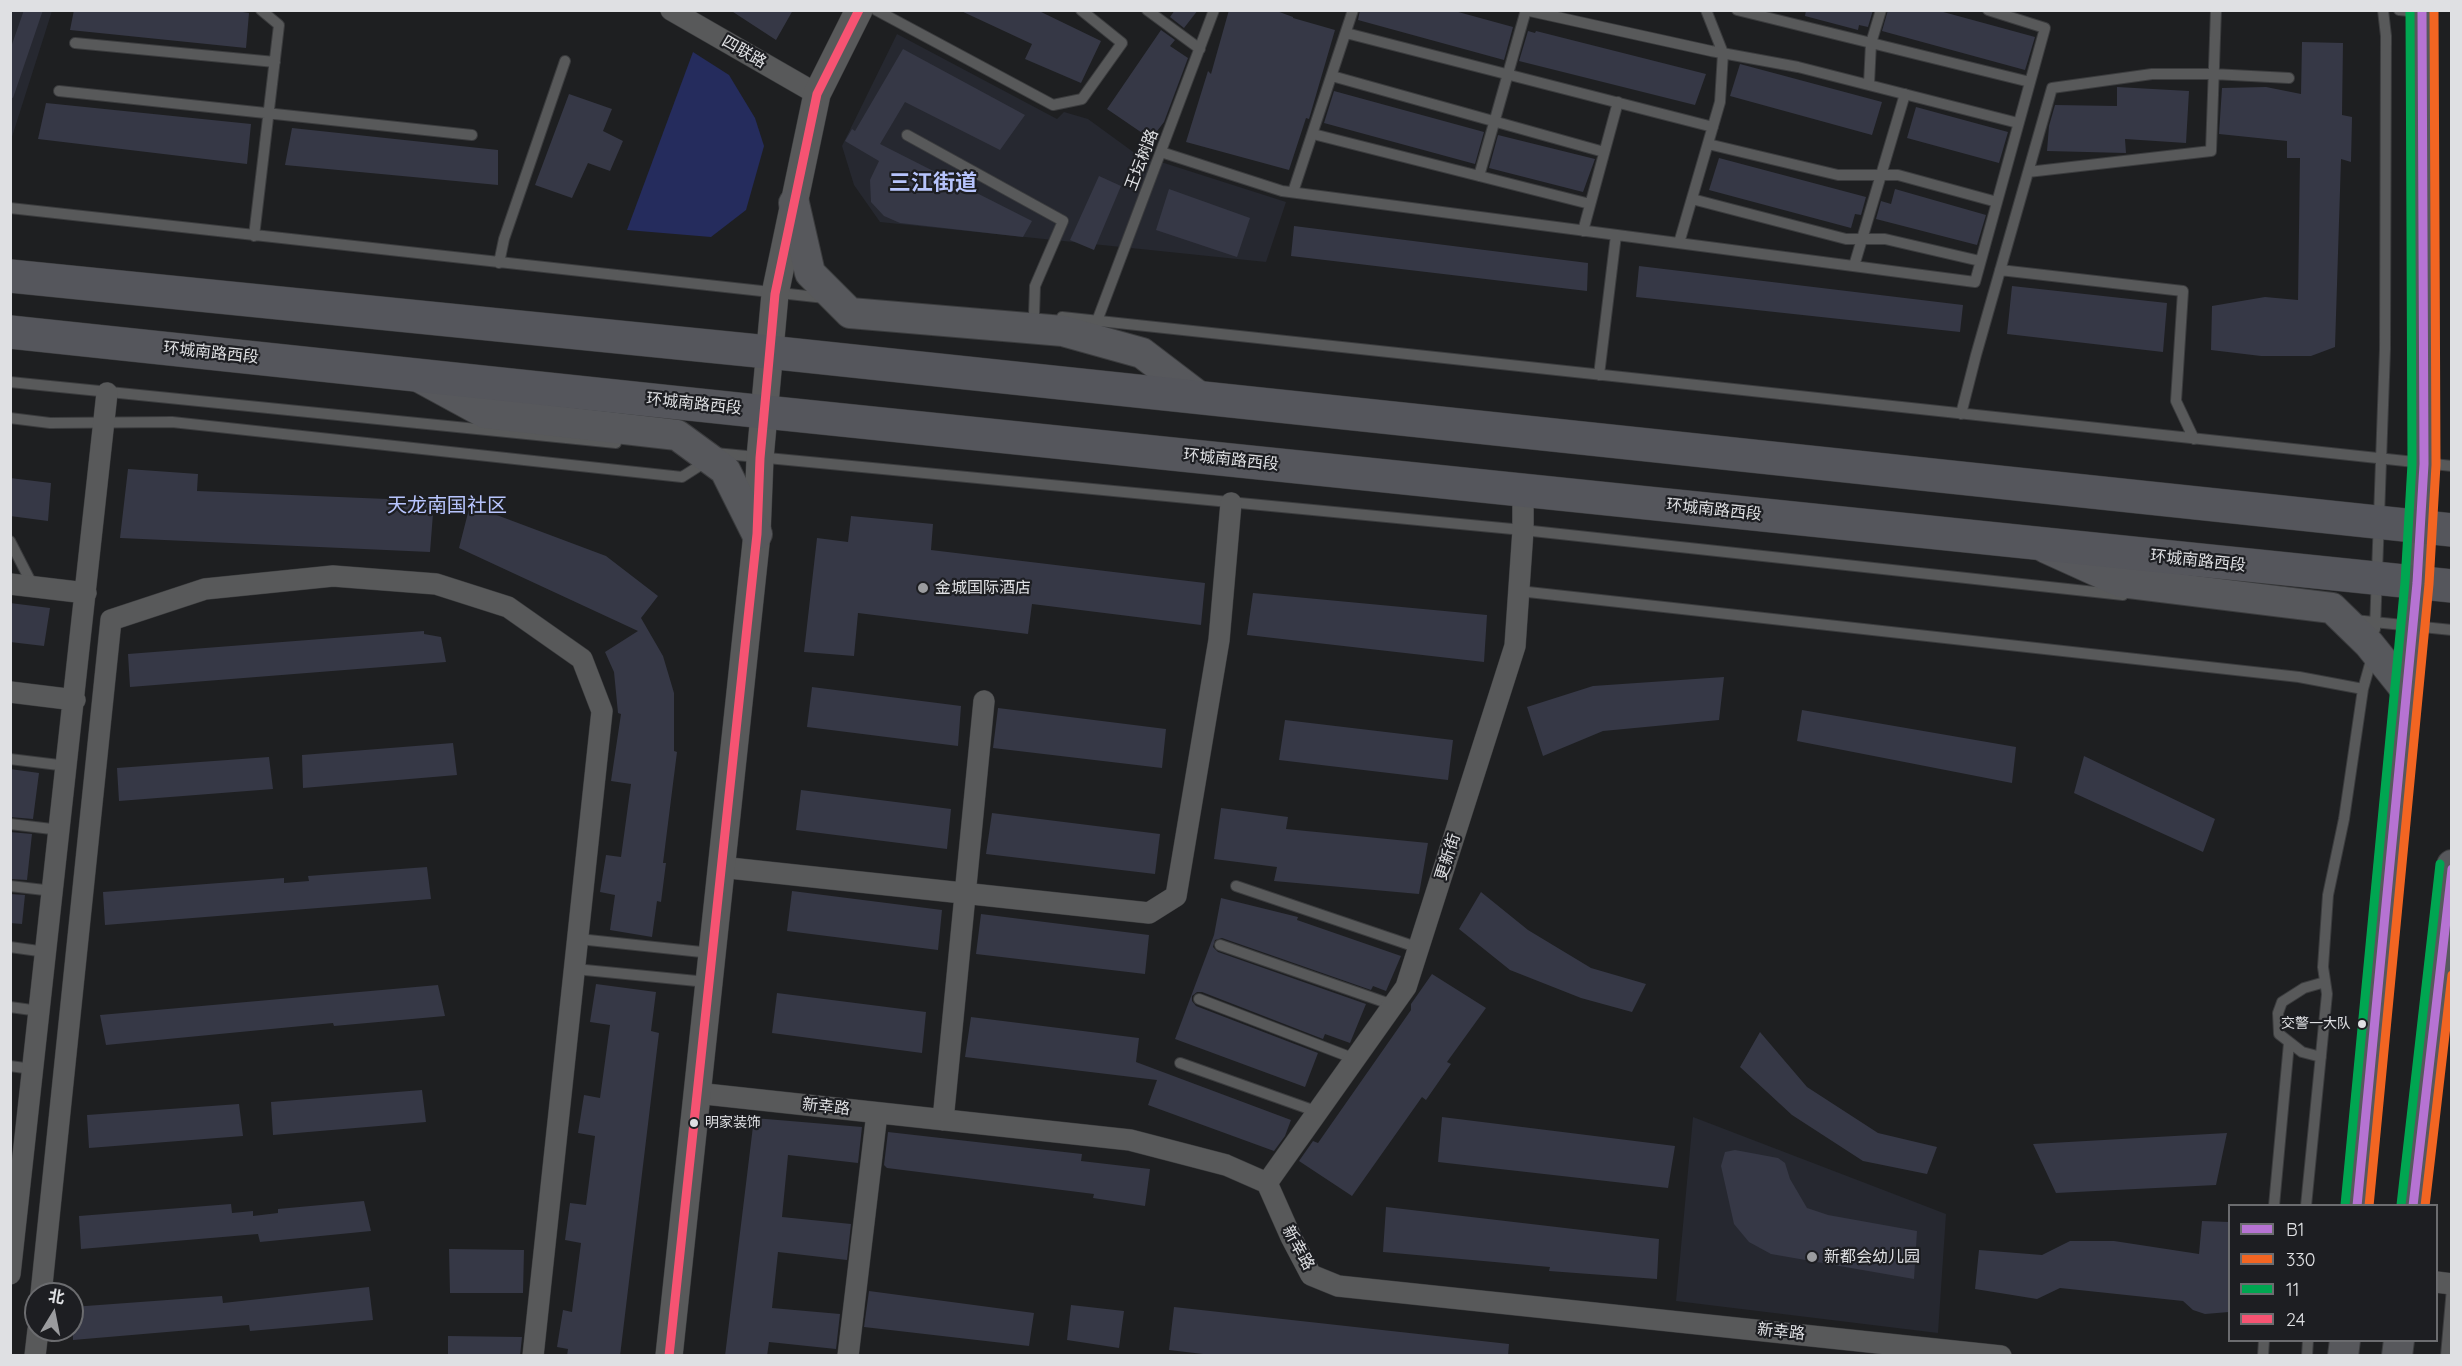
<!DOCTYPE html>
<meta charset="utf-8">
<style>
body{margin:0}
#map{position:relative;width:2462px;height:1366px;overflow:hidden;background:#1e1f21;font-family:Quicksand,"Noto Sans SC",sans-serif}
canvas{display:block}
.frame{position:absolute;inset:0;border:12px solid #dfe0e3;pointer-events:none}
.legend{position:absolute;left:2228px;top:1204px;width:210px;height:138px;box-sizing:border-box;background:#1d1e22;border:2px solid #6b6c6f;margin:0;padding:8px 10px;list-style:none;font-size:18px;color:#dfe0e3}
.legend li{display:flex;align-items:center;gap:12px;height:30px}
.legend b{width:30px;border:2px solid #6b6c6f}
.north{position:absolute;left:24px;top:1282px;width:60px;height:60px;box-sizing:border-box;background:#1d1e22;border:2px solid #6b6c6f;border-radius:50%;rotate:10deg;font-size:16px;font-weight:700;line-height:24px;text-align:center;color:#dfe0e3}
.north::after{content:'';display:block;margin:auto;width:21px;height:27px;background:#9b9c9f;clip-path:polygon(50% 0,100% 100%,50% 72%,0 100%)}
</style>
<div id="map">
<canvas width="2462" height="1366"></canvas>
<div class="frame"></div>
<ul class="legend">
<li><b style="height:8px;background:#b673d3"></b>B1</li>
<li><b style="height:8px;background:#f26522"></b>330</li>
<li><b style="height:8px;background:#00a651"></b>11</li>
<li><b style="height:8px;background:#f65372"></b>24</li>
</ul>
<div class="north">北</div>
</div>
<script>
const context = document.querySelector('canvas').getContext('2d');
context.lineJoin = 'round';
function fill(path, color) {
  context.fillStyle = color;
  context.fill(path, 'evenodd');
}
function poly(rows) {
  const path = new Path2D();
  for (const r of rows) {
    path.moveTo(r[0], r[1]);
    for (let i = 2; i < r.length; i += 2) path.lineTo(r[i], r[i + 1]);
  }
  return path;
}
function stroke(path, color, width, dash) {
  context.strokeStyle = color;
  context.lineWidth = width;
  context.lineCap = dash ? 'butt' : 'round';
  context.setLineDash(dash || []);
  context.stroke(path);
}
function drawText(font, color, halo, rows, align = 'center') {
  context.font = font + ' Quicksand,"Noto Sans SC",sans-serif';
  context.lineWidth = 4.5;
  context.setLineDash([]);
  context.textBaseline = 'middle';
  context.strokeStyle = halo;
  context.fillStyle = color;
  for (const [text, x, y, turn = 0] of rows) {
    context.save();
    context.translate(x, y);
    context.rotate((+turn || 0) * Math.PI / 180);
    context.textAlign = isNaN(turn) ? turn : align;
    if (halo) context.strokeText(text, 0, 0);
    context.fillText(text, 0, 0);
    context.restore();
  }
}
fill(poly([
 [11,11,52,11,11,140],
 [897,34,1057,119,1064,112,1088,119,1136,154,1286,202,1266,262,880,222,854,185,842,146],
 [1693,1117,1946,1214,1938,1333,1676,1301]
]), '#262830');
fill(poly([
 [693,52,729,75,755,118,764,146,746,210,711,237,627,230]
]), '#252c5d');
fill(poly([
 [24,10,43,10,13,98,10,97,10,50],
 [74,10,230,10,249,13,246,48,70,30],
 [730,10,793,10,776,40],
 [959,10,1037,10,1101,41,1081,83,1025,59,1032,44],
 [1175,10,1198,10,1184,28,1170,17],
 [1229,10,1274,10,1293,17,1293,18,1335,30,1309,119,1306,118,1289,170,1186,142,1208,71,1211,74],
 [1360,10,1451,10,1513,27,1504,60,1358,20],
 [1806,10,1873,10,1868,27,1859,25,1858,30,1805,16],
 [1888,10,1936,10,2035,37,2025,70,1882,31],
 [1161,30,1175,40,1170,46,1188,58,1164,122,1151,139,1107,109],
 [1528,31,1535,33,1536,31,1706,74,1695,105,1519,61],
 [2302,42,2343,43,2342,115,2352,117,2351,162,2341,159,2335,347,2311,356,2261,356,2211,350,2212,306,2265,297,2298,300,2300,158,2287,158,2287,141,2219,134,2222,88,2266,87,2301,94],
 [903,49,1025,115,1000,150,905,102,880,144,1032,221,1023,237,900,223,884,216,871,202,870,180,879,161,845,141,852,129,855,131],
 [1740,64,1882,102,1872,135,1730,96],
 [2117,87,2189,91,2186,143,2125,139,2126,153,2047,151,2049,126,2055,105,2117,106],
 [1334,91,1484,132,1475,164,1324,123],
 [569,94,612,109,603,131,623,141,610,171,588,163,572,198,535,185],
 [46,103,251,124,247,164,38,139],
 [1916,107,2008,132,1999,163,1907,138],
 [292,128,498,150,498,185,285,165],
 [1498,135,1595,159,1583,192,1489,168],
 [1719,158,1866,197,1861,215,1855,214,1851,228,1709,190],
 [1099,176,1121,186,1094,250,1070,240],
 [1169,189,1250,218,1237,257,1156,230],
 [1895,189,1986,215,1977,245,1876,219,1881,201,1891,204],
 [1294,226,1588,263,1587,291,1291,256],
 [1639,266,1963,305,1960,332,1636,297],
 [2012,286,2167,303,2163,352,2007,334],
 [128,469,198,474,197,491,434,501,430,552,120,538],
 [10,478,51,483,48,521,10,516],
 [470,505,606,556,658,596,641,618,663,656,674,693,674,751,677,752,663,863,666,863,661,902,657,901,652,937,610,930,615,895,600,892,606,855,621,857,631,784,611,781,621,714,618,713,614,672,605,652,638,631,459,548],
 [851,516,933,524,931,550,1205,583,1201,625,1032,604,1028,634,858,613,854,656,804,652,817,538,848,542],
 [1253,593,1487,615,1484,662,1247,635],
 [10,603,50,608,44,646,10,642],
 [424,631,424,634,441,637,446,662,130,687,128,654],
 [1724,677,1719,720,1603,731,1543,756,1527,707,1593,686],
 [812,687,961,706,958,746,807,727],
 [998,708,1166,729,1162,768,993,748],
 [1802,710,2016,747,2012,783,1797,741],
 [1285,720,1453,740,1448,780,1279,760],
 [453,743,457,775,303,788,302,755],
 [2084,756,2215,819,2203,852,2074,793],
 [269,757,273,789,119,801,117,768],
 [10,769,39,773,33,819,10,817],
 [801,790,951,809,947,849,796,830],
 [1221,808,1288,817,1286,829,1428,843,1419,894,1274,881,1277,867,1214,859],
 [992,813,1160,834,1155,874,986,854],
 [10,832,32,834,27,880,10,879],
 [427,867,431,899,105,925,103,892,284,878,284,883,309,881,308,876],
 [792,891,942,910,938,950,787,931],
 [1481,892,1528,930,1591,968,1646,984,1632,1012,1581,998,1510,970,1459,929],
 [10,894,25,895,22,924,10,923],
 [1221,898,1298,917,1297,920,1401,956,1386,991,1373,986,1371,990,1222,938,1215,940,1213,947,1218,952,1366,1004,1350,1043,1325,1034,1323,1039,1202,992,1197,992,1192,996,1192,1001,1196,1006,1318,1053,1305,1087,1175,1039,1214,935],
 [981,914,1149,935,1145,974,976,954],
 [1432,974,1486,1008,1447,1062,1451,1064,1426,1100,1422,1097,1352,1196,1299,1161,1313,1141,1318,1143,1411,1010,1411,1004],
 [596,984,656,992,651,1031,659,1033,620,1356,567,1356,568,1349,557,1347,563,1310,572,1312,581,1243,565,1240,570,1203,586,1205,595,1136,578,1133,584,1095,600,1098,610,1025,590,1022],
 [438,985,445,1016,334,1026,333,1023,106,1045,100,1015],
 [777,993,926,1012,922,1053,772,1033],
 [971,1017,1139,1038,1136,1062,1291,1120,1285,1136,1274,1151,1148,1105,1157,1080,965,1057],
 [1760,1032,1807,1087,1878,1133,1937,1147,1927,1174,1863,1161,1792,1115,1740,1067],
 [422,1090,426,1122,273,1135,271,1102],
 [239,1104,243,1136,89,1148,87,1115],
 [1442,1117,1675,1146,1668,1188,1438,1162],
 [754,1118,862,1127,858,1163,788,1155,782,1217,851,1224,847,1260,778,1252,772,1308,840,1314,836,1349,769,1342,767,1356,725,1356],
 [888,1132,1082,1154,1081,1161,1150,1169,1145,1206,1093,1198,1094,1194,887,1168,884,1165],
 [2227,1133,2216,1185,2056,1193,2033,1144],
 [1735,1150,1778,1158,1785,1163,1790,1179,1807,1208,1828,1215,1917,1231,1914,1279,1771,1254,1749,1242,1734,1224,1721,1166,1725,1152],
 [364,1201,371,1231,260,1242,258,1234,81,1249,79,1216,231,1204,232,1213,253,1211,253,1216,278,1213,278,1209],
 [1386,1207,1659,1239,1657,1279,1549,1271,1550,1267,1383,1252],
 [2202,1221,2229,1222,2229,1312,2205,1314,2193,1310,2183,1301,2060,1288,2037,1299,1975,1289,1979,1250,2042,1255,2070,1241,2114,1241,2199,1254],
 [449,1249,524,1250,523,1293,450,1293],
 [369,1287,373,1320,250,1331,249,1325,73,1340,72,1307,222,1296,223,1303],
 [869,1291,1034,1313,1029,1346,864,1327],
 [1071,1305,1124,1311,1119,1348,1067,1340],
 [1174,1307,1509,1344,1508,1356,1220,1356,1169,1350],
 [448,1336,522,1337,520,1356,448,1356]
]), '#363846');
const service = poly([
 [876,10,1053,105,1082,99,1122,43,1081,10],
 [1147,10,1200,49],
 [1525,10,1711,51,1798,67,2018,123],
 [1737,10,2030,82],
 [2399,10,2420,12],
 [1346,33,1713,127],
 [75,43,275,62],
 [1332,76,1604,152],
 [1869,84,1871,43,1881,10],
 [59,91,472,135],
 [1313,134,1590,204],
 [907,135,1063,221,1035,286,1034,315],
 [1708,144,1838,175,1898,175,1997,202],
 [1161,152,1282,191,1975,282,2045,28,1988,10],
 [2028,172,2211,151,2216,10],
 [1479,176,1526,10],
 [1293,192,1353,10],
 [1692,199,1846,239,1885,239,1980,261],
 [10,208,825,298],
 [1583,231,1618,102],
 [254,236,279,25,261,10],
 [1679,243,1720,102,1723,53,1706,10],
 [499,263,504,239,565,61],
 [1854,266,1905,94],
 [2000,270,2183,291,2176,401,2194,439],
 [1062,317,2452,466],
 [1097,321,1214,10],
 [1599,375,1616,235],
 [10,382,616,443],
 [1961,414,1976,355,2052,88,2152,74,2213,74,2289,78],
 [10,418,50,423,172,422,682,477,707,461],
 [715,453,1523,530,2123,595],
 [10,541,33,586],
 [1519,591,2299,677,2363,689],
 [2354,620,2452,630],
 [2375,629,2385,349,2386,36,2383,10],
 [10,759,67,766],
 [10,824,60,830],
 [10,886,53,891],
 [1236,886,1419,948],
 [579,939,711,953],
 [1220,945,1393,1005],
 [10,947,46,952],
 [575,969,707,982],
 [1199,999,1355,1059],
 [10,1007,39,1011],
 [2321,1057,2302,1052,2279,1034,2278,1013,2282,1002,2304,988,2325,982],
 [1180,1063,1318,1112],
 [10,1066,32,1069],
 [2274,1206,2289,1043],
 [2306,1206,2327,994,2323,967,2328,895,2344,819,2363,689,2372,657],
 [2263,1356,2264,1340],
 [2307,1356,2308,1340],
 [2446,1356,2452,1288]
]);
const minor = poly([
 [671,10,817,94],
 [10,584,86,593],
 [10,692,75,700],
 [720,867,1149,913,1176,896,1219,640,1231,503],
 [696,1093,1130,1140,1226,1165,1267,1183,1291,1237,1311,1275,1338,1286,2001,1356],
 [943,1120,984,701],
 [1267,1183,1406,987,1515,646,1523,530,1523,490],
 [10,1274,107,393],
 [2436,1282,2452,1284],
 [41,1294,111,620,205,589,333,576,436,584,508,607,582,659,602,711,533,1356],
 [35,1356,38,1330],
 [848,1356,877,1113]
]);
const tertiary = poly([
 [669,1356,757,534,760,458,775,294,817,94,859,10]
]);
const secondary = poly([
 [794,203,810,273,850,313,1063,331,1142,353,1201,398],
 [417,376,485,413,677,435,725,470,757,534],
 [2046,548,2121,582,2332,608,2369,644,2406,690],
 [2357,1206,2417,583,2424,464,2422,10],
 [2413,1206,2452,865],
 [2343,1356,2345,1340],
 [2397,1356,2399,1340]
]);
const primary = poly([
 [10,276,768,352,2452,530],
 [10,332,765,412,2452,586]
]);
stroke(service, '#3b3c3e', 12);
stroke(minor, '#3b3c3e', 22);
stroke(tertiary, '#3b3c3e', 28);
stroke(secondary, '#3b3c3e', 32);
stroke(primary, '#3b3c3e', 34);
stroke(service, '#58595a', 10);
stroke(minor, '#58595a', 21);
stroke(tertiary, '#58595a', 27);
stroke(secondary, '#57585c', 30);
stroke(primary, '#55565c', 33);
stroke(poly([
 [2357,1206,2417,583,2424,464,2422,10],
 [2413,1206,2452,869]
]), '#b673d3', 9);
stroke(poly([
 [2369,1206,2429,584,2436,465,2434,10],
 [2425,1206,2452,975]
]), '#f26522', 9);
stroke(poly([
 [2345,1205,2405,582,2412,464,2410,10],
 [2401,1205,2440,864]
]), '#00a651', 9);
stroke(poly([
 [669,1356,757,534,760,458,775,294,817,94,859,10]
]), '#f65372', 9);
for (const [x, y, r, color] of [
 [923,588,6,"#9b9c9f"],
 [2362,1024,5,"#dfe0e3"],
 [694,1123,5,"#dfe0e3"],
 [1812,1257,6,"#9b9c9f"]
]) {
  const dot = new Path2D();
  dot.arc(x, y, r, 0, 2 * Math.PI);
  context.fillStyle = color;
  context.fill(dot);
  stroke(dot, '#1d1e22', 2);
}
drawText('14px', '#dfe0e3', '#1d1e22', [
 ["交警一大队",2351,1024],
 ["明家装饰",705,1123,"left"]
], 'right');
drawText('16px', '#dfe0e3', '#1d1e22', [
 ["四联路",744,52,30],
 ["王坛树路",1142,160,-69],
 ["环城南路西段",211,353,6],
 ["环城南路西段",694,404,6],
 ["环城南路西段",1231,460,6],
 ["环城南路西段",1714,510,6],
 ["环城南路西段",2198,561,6],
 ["更新街",1448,857,-72],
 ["新幸路",826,1107,6],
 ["新幸路",1298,1248,61],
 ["新幸路",1781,1332,6]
]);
drawText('16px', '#dfe0e3', '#1d1e22', [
 ["金城国际酒店",935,588],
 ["新都会幼儿园",1824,1257]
], 'left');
drawText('20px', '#b7c4fc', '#1d1e22', [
 ["天龙南国社区",447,506]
]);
drawText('bold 22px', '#b7c4fc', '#1d1e22', [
 ["三江街道",933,183]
]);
</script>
